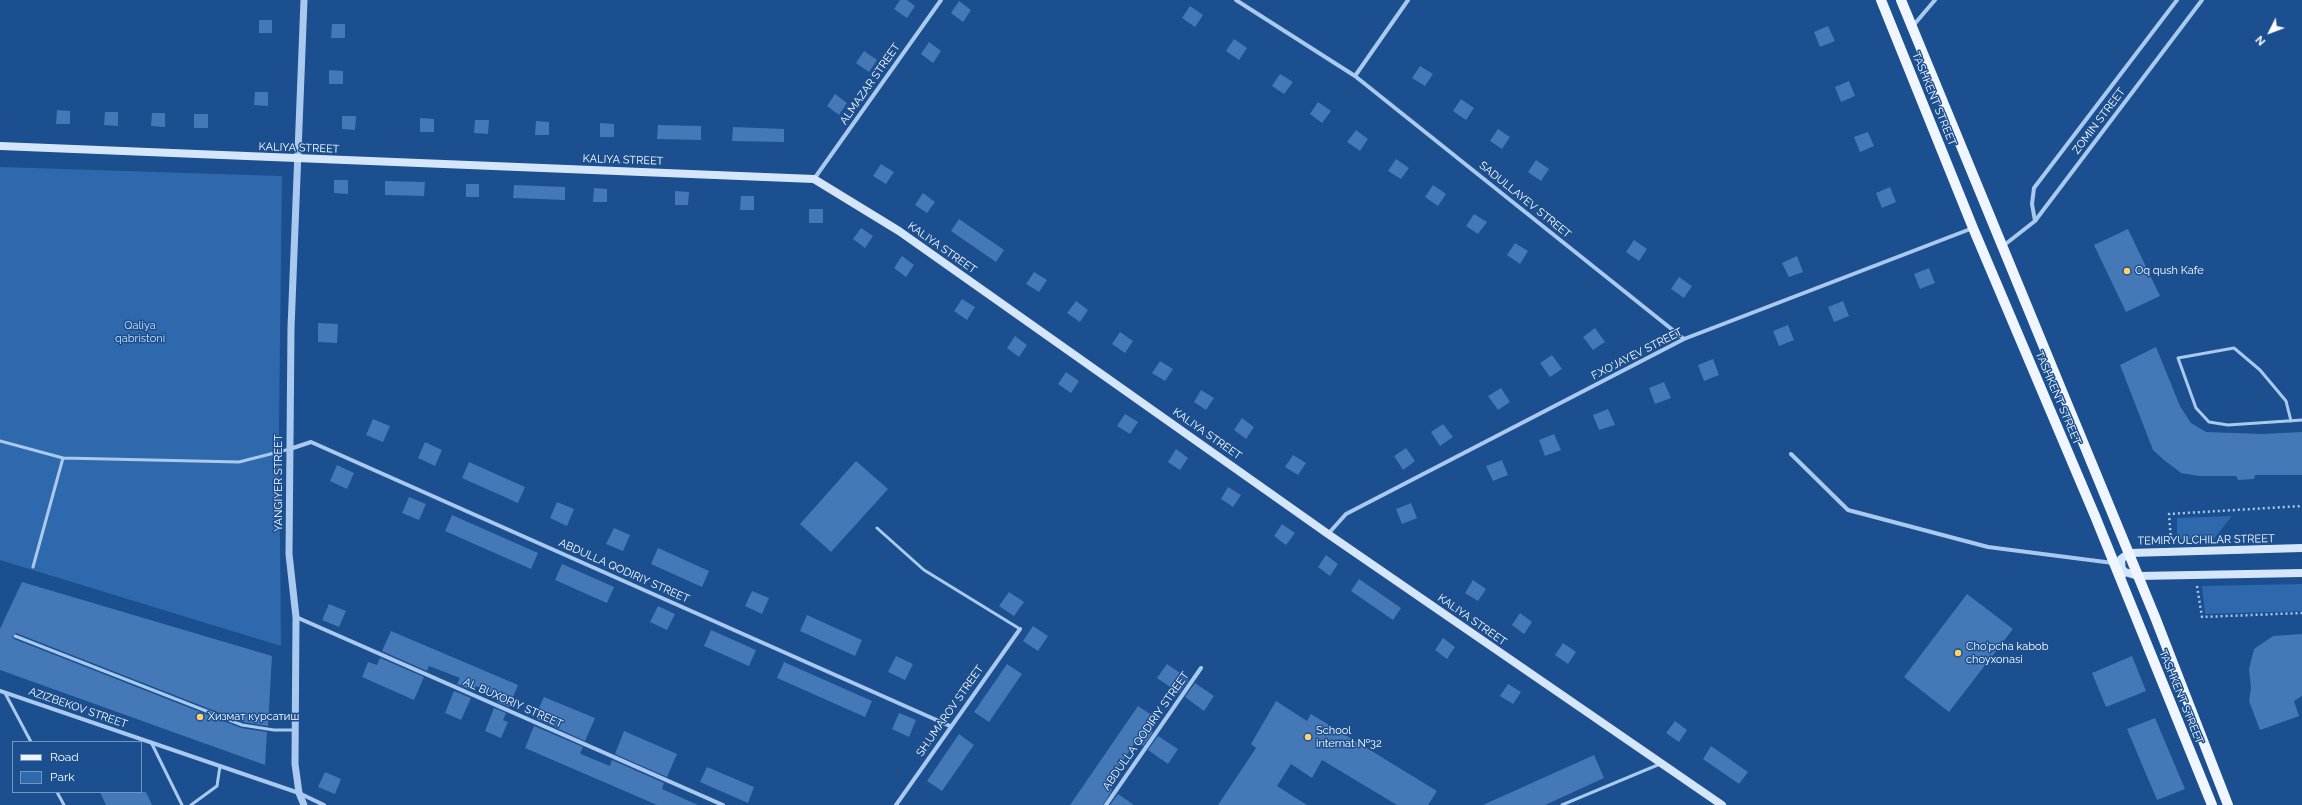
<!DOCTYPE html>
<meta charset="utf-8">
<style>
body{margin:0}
#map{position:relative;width:2302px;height:805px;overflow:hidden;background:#1b4f8f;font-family:Raleway,sans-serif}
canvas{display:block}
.legend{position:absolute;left:12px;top:741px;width:130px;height:52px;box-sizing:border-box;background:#1b4f8f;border:1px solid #7695bc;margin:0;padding:5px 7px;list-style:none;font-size:12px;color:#fff}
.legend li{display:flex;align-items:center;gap:8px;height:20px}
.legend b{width:20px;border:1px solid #7695bc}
.north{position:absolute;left:2250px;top:12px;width:40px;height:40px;-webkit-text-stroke:3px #1b4f8f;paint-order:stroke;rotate:228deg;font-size:11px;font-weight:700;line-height:16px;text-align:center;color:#fff}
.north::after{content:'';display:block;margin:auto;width:14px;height:18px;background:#fff;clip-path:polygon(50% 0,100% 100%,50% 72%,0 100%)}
</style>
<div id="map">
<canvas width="2302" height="805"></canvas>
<ul class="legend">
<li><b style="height:5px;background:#f0f6ff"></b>Road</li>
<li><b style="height:11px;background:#2e69ad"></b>Park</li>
</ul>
<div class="north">N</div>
</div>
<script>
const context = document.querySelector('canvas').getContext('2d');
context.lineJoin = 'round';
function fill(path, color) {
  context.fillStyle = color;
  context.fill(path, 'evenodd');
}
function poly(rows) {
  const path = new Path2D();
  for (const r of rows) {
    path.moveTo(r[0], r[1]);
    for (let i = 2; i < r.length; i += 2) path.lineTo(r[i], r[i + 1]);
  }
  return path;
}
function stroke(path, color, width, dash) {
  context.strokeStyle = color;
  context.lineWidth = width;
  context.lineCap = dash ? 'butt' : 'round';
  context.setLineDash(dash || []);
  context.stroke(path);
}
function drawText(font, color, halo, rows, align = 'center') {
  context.font = font + ' Raleway,sans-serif';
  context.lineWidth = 3;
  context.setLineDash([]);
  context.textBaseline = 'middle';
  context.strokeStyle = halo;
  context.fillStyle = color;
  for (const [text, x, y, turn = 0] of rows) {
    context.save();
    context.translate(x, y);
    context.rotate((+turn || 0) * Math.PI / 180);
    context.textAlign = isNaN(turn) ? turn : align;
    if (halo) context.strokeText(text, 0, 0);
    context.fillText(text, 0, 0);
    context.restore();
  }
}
fill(poly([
 [0,167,282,176,279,424,281,646,0,560],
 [2232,516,2213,540,2177,539,2177,518],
 [2302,584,2302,611,2205,614,2202,586]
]), '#2e69ad');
fill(poly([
 [900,0,907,0,915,6,907,18,894,9],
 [959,1,971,10,963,22,951,13],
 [1190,6,1203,15,1195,27,1182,18],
 [259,20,272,20,272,33,259,33],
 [332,24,345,24,345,38,331,38],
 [1828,26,1835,41,1820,47,1814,32],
 [1234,39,1247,48,1239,60,1226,51],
 [929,42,941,51,933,63,921,54],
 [864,51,877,60,869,72,856,63],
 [1420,66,1433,74,1425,86,1412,78],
 [329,70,343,71,343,84,329,84],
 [1280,74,1293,82,1284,94,1272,86],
 [1849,81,1855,96,1841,102,1835,87],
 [255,92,268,92,268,106,254,105],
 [835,94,847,103,839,115,827,106],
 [1461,99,1474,108,1466,120,1453,111],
 [1318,102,1331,111,1322,123,1310,114],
 [57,110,70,111,70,124,56,124],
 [105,112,118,112,118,126,104,125],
 [152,113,165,113,165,127,151,126],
 [194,114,208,114,208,128,194,128],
 [342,116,356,116,355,130,342,129],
 [420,118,434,119,434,132,420,132],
 [475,120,489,120,488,134,474,133],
 [536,121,549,122,549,135,535,135],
 [600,123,614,124,614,137,600,137],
 [658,125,701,126,701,140,657,139],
 [733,127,784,129,784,142,732,141],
 [1498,129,1510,137,1502,149,1490,141],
 [1356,130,1368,139,1360,151,1347,142],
 [1868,132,1874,146,1860,152,1854,137],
 [1396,159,1409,168,1401,179,1388,171],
 [1536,160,1549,169,1541,181,1528,172],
 [881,164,894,172,886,184,873,176],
 [334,180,348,180,348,194,334,193],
 [385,181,425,182,424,196,385,195],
 [466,184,479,184,479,197,466,197],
 [514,185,565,187,565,200,513,198],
 [1433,185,1446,194,1438,206,1425,197],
 [1890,187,1896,202,1882,208,1876,193],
 [594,188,607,189,607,202,593,202],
 [675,191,689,192,688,205,675,205],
 [923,193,935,202,927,213,915,205],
 [741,196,754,196,754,210,740,210],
 [809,209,823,209,823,223,809,223],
 [1474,214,1487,222,1478,234,1466,226],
 [959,219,1004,250,996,262,951,231],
 [861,228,873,236,865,248,853,239],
 [2128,229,2160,296,2126,312,2094,245],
 [1634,240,1647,249,1639,261,1626,252],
 [1515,243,1528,251,1520,264,1507,255],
 [902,256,914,265,906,277,894,268],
 [1797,256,1803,272,1789,277,1782,263],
 [1929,268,1935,283,1920,289,1914,274],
 [1034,272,1047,280,1039,292,1026,284],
 [1679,277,1692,286,1684,298,1671,289],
 [962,299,975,307,967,320,954,311],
 [1076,301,1088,310,1080,322,1067,313],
 [1843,301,1849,316,1834,322,1828,307],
 [318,323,338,324,337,343,318,342],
 [1788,325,1794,340,1779,346,1773,331],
 [1595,328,1605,342,1593,350,1583,337],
 [1120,332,1133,341,1125,353,1112,344],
 [1015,336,1027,345,1019,357,1007,348],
 [2156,347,2180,406,2191,423,2206,432,2262,434,2302,432,2302,475,2255,475,2254,479,2238,480,2236,476,2199,476,2181,473,2164,460,2153,450,2120,365],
 [1552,355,1562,369,1550,377,1540,363],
 [1713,359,1719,375,1704,381,1698,365],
 [1160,361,1173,369,1165,381,1152,373],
 [1066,372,1079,381,1071,393,1058,384],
 [1664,382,1671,398,1655,404,1649,388],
 [1501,388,1510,402,1498,410,1488,396],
 [1201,390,1214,398,1206,410,1194,402],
 [1608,409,1615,425,1599,430,1593,415],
 [1125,414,1138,422,1130,434,1117,426],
 [1242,418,1254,427,1246,439,1234,430],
 [373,419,390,426,383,442,366,435],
 [1443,424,1453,437,1440,446,1431,432],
 [1554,434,1561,450,1545,456,1539,440],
 [425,442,442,450,435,466,418,458],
 [1406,448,1415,461,1403,470,1394,456],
 [1176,449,1188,458,1180,470,1168,462],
 [1293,455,1306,463,1298,475,1285,467],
 [1502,460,1508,475,1493,481,1486,466],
 [856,461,888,489,831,552,800,524],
 [469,462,525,487,518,503,462,478],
 [337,465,354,473,347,489,330,481],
 [1228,487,1241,495,1233,507,1221,499],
 [409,497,426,504,419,520,402,513],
 [557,502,574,509,567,526,550,518],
 [1411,503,1417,518,1402,524,1396,509],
 [452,515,538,553,531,569,445,531],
 [1282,524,1295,533,1286,545,1274,536],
 [614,528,630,535,623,551,606,544],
 [658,548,709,571,702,587,651,564],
 [1326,555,1338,564,1330,576,1318,567],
 [562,564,614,587,607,603,555,580],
 [1359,579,1401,608,1393,620,1351,591],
 [1473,580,1486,589,1478,601,1465,593],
 [22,582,272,656,268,726,243,722,16,633,12,636,14,639,241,728,267,732,265,765,0,670,0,629],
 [752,591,769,598,762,614,745,606],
 [1009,592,1024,602,1014,616,999,606],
 [1967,594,2013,629,1949,712,1904,677],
 [329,604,346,611,339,627,322,620],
 [658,606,675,614,667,630,650,622],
 [1520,613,1532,622,1524,634,1512,625],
 [807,615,862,640,855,656,800,631],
 [1033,626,1048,636,1038,651,1023,641],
 [711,630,756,650,749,666,704,646],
 [391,631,518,685,509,707,497,702,499,696,476,686,474,691,457,684,460,678,429,666,427,671,382,651],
 [2302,634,2302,696,2294,701,2299,716,2260,730,2249,701,2251,688,2249,669,2254,649,2273,636],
 [1443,638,1455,647,1447,659,1435,650],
 [1563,643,1576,652,1568,664,1555,655],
 [896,656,913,664,905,680,888,672],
 [2132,656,2146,691,2106,707,2092,673],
 [380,658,424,677,414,700,362,677,368,662,377,665],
 [784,662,872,701,865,717,777,678],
 [1007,664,1022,674,989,722,974,712],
 [1167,664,1189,679,1179,693,1157,678],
 [1195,683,1214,696,1204,711,1185,697],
 [1508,684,1521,692,1513,704,1500,696],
 [454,691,471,698,461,720,445,713],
 [544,697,595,718,585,741,537,719,540,713,537,712],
 [1276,701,1307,721,1311,714,1437,791,1428,805,1397,805,1322,760,1312,778,1291,764,1277,786,1307,805,1218,805,1256,748,1251,744],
 [1138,706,1153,716,1146,727,1153,732,1143,746,1136,741,1118,768,1106,785,1112,790,1103,805,1070,805],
 [494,708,506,713,503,720,508,722,501,738,485,731],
 [899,713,916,720,909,737,892,729],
 [2155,718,2185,789,2157,800,2127,729],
 [1675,721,1687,730,1679,742,1666,733],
 [534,726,583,747,580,753,583,755,610,766,612,760,664,783,662,789,698,805,657,805,525,748],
 [624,731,677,754,667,777,615,754],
 [959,734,974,745,942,791,927,781],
 [1158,736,1178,749,1168,764,1148,750],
 [1711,746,1748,772,1739,784,1703,759],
 [1594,755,1604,778,1545,805,1483,805],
 [707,767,754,787,748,803,700,782],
 [325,772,341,779,335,794,318,787],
 [100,792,146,792,152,805,106,805],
 [1118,794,1134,805,1110,805]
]), '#4478b7');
stroke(poly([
 [2171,540,2169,514,2302,506],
 [2197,586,2202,617,2302,613]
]), '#a9c9ee', 2.5, [2, 3]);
stroke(poly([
 [2291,421,2286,401,2260,370,2234,348,2178,358,2196,408,2209,422,2228,425,2302,420],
 [0,441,63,458,239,462,290,449],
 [877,528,924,570,1020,629],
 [33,567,63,458],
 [15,636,242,725,274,730,294,730],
 [5,693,31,742],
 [151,742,182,805],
 [57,792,64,805],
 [191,805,217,786,220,766],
 [1562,805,1660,764]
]), '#a9c9ee', 3);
stroke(poly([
 [1236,0,1355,76,1684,339],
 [1912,27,1935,0],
 [1355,76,1408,0],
 [814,179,941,0],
 [2035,221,2032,204,2034,188,2177,0],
 [2003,246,2035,221,2202,0],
 [290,449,311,442,950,726],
 [1791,454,1848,510,1988,547,2113,563],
 [1328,534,1346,514,1684,339,1973,228],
 [296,617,723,805],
 [0,691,299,793,324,805],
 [896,805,1020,629],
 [1106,805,1201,668]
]), '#a9c9ee', 4);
stroke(poly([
 [304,0,291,328,289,554,296,617,295,764,299,793,304,805]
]), '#a9c9ee', 7);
stroke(poly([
 [0,146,814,179,899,231,1328,534,1722,805],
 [2119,566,2125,572,2138,576,2302,573],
 [2122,575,2121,559,2129,553,2302,548]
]), '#d6e6fa', 8);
stroke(poly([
 [1881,0,1973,228,2095,516,2212,805],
 [1901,0,2155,617,2228,805]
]), '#f0f6ff', 10);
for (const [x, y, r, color] of [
 [2127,271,4,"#ffd166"],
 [1958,653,4,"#ffd166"],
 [200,717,4,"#ffd166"],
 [1308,737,4,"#ffd166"]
]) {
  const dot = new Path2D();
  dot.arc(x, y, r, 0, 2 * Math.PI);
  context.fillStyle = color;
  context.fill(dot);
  stroke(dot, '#1b4f8f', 1.5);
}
drawText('11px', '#fff', '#1b4f8f', [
 ["ALMAZAR STREET",870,84,-55],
 ["TASHKENT STREET",1934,99,68],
 ["ZOMIN STREET",2099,121,-53],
 ["KALIYA STREET",299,148,2],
 ["KALIYA STREET",623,160,2],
 ["SADULLAYEV STREET",1525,200,39],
 ["KALIYA STREET",942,248,35],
 ["F.ХO'JAYEV STREET",1637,354,-27],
 ["TASHKENT STREET",2058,398,67],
 ["KALIYA STREET",1207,434,35],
 ["YANGIYER STREET",279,483,-90],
 ["TEMIRYULCHILAR STREET",2206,540,-1],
 ["ABDULLA QODIRIY STREET",624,571,24],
 ["KALIYA STREET",1472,620,35],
 ["TASHKENT STREET",2181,697,68],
 ["AL BUXORIY STREET",513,703,24],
 ["AZIZBEKOV STREET",78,708,19],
 ["SH.UMAROV STREET",950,711,-55],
 ["ABDULLA QODIRIY STREET",1146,731,-55]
]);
drawText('11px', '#fff', '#1b4f8f', [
 ["Oq qush Kafe",2135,271],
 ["Cho‘pcha kabob",1966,647],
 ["choyxonasi",1966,660],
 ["Хизмат курсатиш",208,717],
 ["School",1316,731],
 ["internat №32",1316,744]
], 'left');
drawText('11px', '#cfe3fa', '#1b4f8f', [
 ["Qaliya",140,326],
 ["qabristoni",140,339]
]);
</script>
